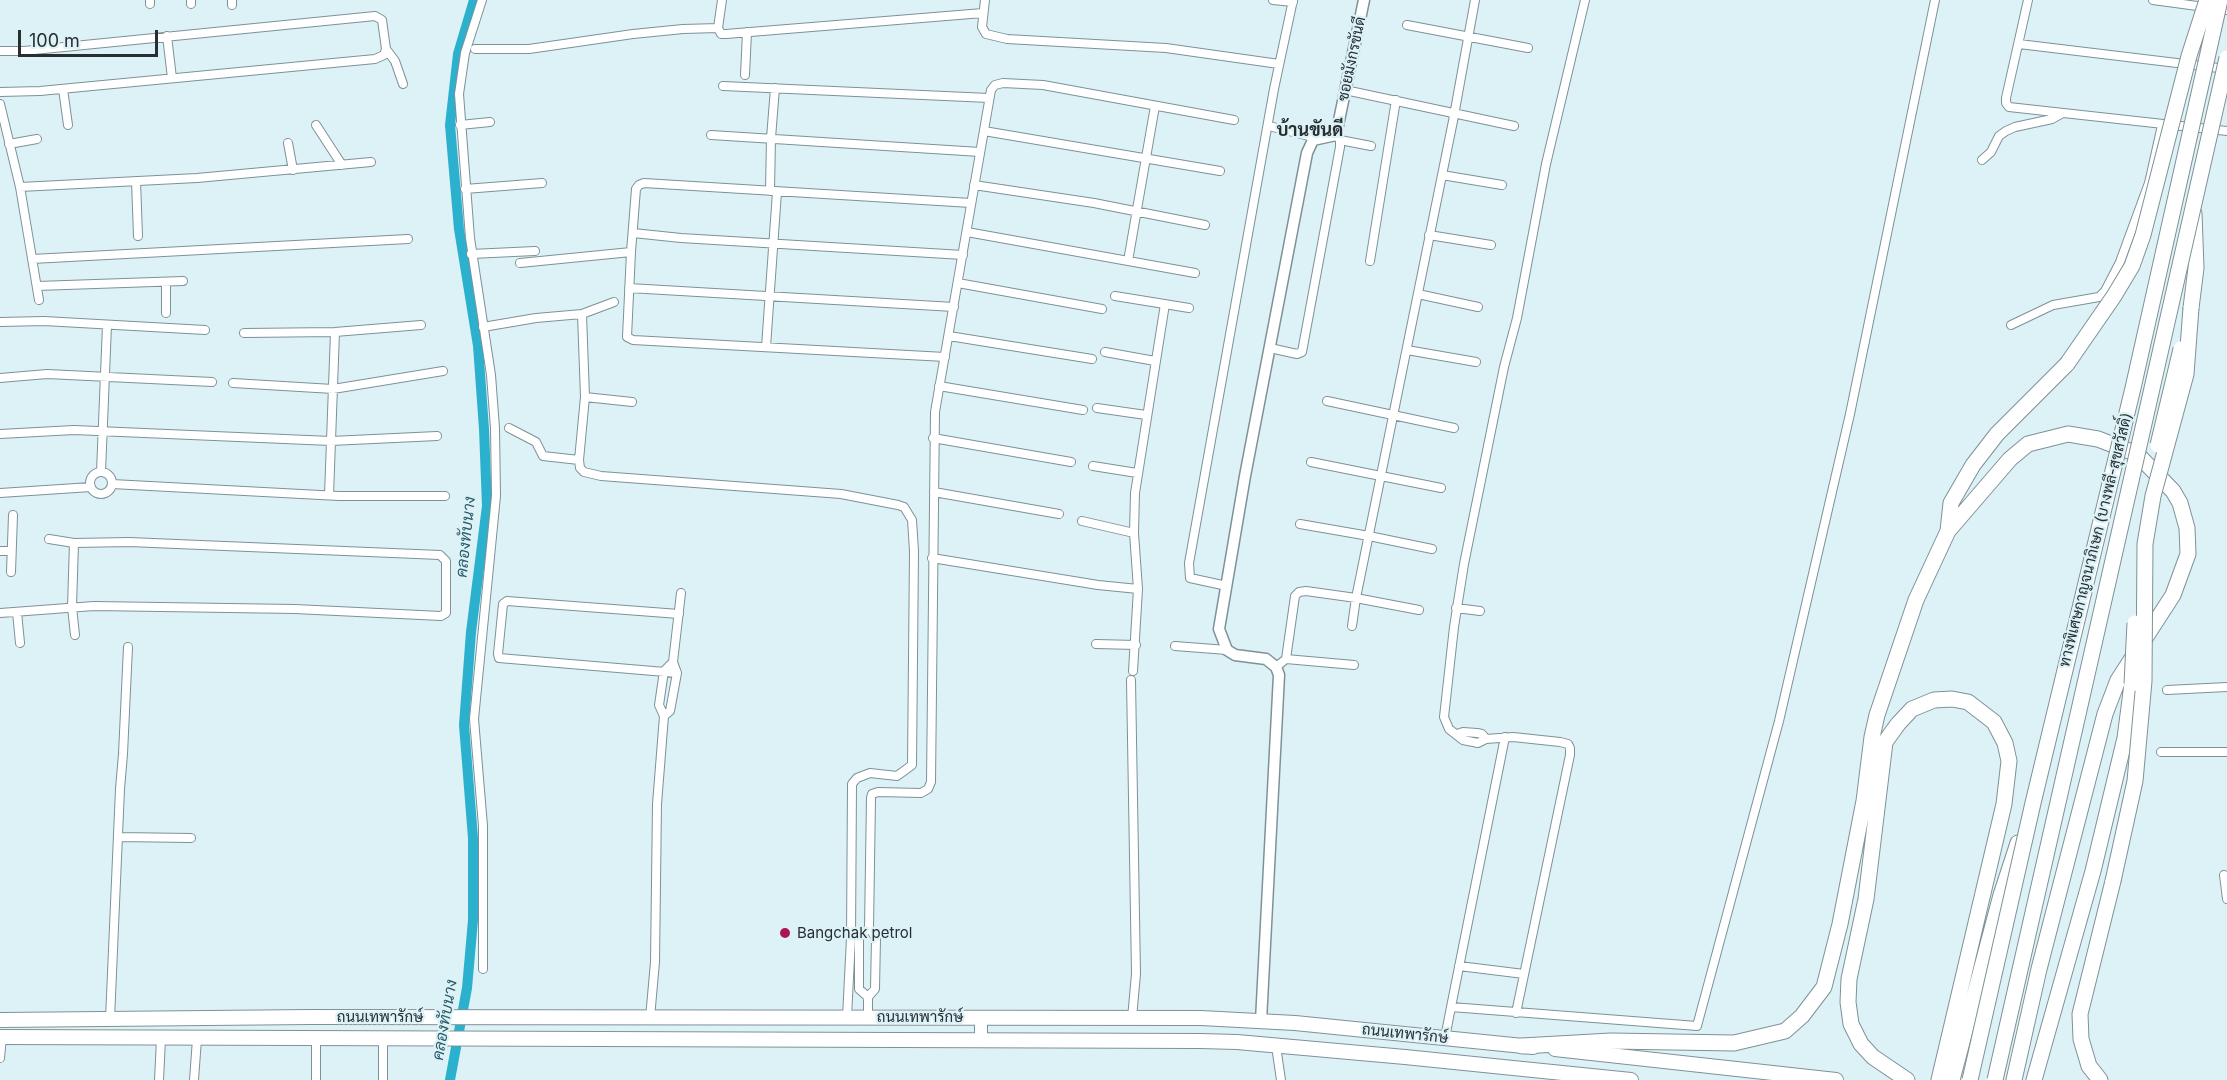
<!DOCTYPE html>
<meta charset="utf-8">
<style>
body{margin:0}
#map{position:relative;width:2227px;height:1080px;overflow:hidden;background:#ddf2f7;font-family:Inter,sans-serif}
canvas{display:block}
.scale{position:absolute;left:18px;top:30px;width:140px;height:27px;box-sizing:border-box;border:3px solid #272f31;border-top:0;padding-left:8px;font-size:18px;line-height:21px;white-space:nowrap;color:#272f31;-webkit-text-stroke:4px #ddf2f7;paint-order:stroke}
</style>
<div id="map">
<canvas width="2227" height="1080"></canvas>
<div class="scale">100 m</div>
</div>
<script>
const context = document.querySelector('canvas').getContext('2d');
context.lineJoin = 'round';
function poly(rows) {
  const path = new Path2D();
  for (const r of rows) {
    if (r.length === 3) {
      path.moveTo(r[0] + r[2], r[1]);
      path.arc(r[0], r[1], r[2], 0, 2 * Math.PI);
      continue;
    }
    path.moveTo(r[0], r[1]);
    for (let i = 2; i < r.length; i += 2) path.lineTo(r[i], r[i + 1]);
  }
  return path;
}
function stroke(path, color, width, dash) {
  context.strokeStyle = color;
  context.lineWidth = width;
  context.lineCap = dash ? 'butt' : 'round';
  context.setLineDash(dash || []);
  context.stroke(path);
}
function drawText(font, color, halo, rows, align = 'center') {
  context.font = font + ' Inter,Sarabun,sans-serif';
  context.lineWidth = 4.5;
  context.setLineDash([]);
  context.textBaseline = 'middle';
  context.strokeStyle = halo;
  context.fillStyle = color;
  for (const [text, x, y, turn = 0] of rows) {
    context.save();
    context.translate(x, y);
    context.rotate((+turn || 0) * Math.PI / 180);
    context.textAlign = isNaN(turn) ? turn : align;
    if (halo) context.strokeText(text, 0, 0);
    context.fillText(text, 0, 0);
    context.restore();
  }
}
stroke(poly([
 [450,1080,467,988,473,920,473,838,464,725,471,632,487,506,484,429,478,346,459,229,450,125,458,54,474,0]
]), '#2bb1ce', 10);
const minor = poly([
 [150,0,150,4],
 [232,0,232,5],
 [482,0,465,53,459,94,470,238,491,375,495,428,496,496,474,719,483,826,483,969],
 [722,0,718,28,721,34,726,34,983,13],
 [985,0,982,27,986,34,1007,39,1166,48,1279,64],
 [1273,0,1293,2],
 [2028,0,2006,98,2006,103,2009,107,2227,131],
 [2153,0,2227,10],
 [191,4,191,0],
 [1407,25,1528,48],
 [167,36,172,78],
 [2019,44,2227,69],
 [386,49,395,61,403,84],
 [475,49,529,49,633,34,683,29,718,28],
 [0,51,24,51,375,16,382,20,386,49,384,55,375,59,40,91,0,92],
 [745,75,747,32],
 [723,86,989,98],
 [63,89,68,125],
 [1345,90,1514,126],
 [0,104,20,187,39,300],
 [316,125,342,165],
 [460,125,490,122],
 [1269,126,1317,138],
 [984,131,1220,171],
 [711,135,980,152],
 [1340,140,1371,146],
 [288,143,293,170],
 [9,144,37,139],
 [1982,160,1991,152,1999,136,2006,131,2015,127,2052,119,2061,114],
 [1442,175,1502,185],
 [136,181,138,236],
 [974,185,1094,203,1205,225],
 [20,187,197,178,371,162],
 [465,189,542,183],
 [770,191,771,138,775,88],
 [967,232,1195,273],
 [633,233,681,238,963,255],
 [1429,235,1491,245],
 [471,254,535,251],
 [32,259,408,239],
 [1128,261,1155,106],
 [1370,261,1396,100],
 [520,263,631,252],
 [166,282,166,313],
 [958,283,1102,309],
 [37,286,183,281],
 [629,288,954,307],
 [1418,294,1478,307],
 [1115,296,1189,308],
 [582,314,585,397,579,460,580,468,584,472,601,476,841,494,898,505,904,507,912,520,914,551,912,765,897,776,870,773,857,778,852,784,851,938,847,1017],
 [0,322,44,321,205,330],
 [2011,325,2053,305,2099,297,2105,291,2120,262,2149,183,2162,125],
 [483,327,536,318,582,314,614,302],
 [244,333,335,332,421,325],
 [949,336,1092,359],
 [766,347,777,192],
 [1270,348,1297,354,1302,352,1340,147,1340,140,1336,135],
 [1407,350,1476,362],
 [1105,352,1155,361],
 [945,357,633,340,627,337,631,252,636,189,639,185,644,183,971,203],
 [0,378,47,374,212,382],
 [233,383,333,389,443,371],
 [939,386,1083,410],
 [585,397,632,402],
 [1327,401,1454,428],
 [1097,408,1146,415],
 [509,428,536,442,543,456,579,460],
 [0,434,74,430,331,441,437,436],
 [933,438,1071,462],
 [1311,462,1441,488],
 [1093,466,1137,473],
 [101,472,107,325],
 [101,483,11],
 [112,484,339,496,445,496],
 [934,492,1059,514],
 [0,493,91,487],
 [329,495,335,332],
 [1082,521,1134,533],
 [1300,524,1369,536,1432,549],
 [74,543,72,607,75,635],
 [0,551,11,551],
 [932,558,1098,585,1138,589],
 [11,572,13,515],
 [1227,586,1190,578,1189,563,1274,89,1293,0],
 [1456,608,1480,611],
 [17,612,20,643],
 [0,613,94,606,295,609,441,616,446,613,446,561,440,555,129,542,74,543,49,539],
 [1352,626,1356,598,1453,121,1475,0],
 [1096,644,1136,645],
 [1175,646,1227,650],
 [1286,659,1354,665],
 [1276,667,1286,659,1295,596,1299,592,1306,591,1356,598,1419,610],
 [1133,671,1138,589,1134,533,1135,493,1165,304],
 [677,673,499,658,498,654,503,604,507,601,679,614],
 [1131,680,1136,974,1132,1018],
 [2167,690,2227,687],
 [664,716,670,711,677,673,673,662,681,593],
 [1457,734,1463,732,1477,733,1482,734,1486,739],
 [2161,752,2227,752],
 [118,837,191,838],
 [2224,875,2227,899],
 [1459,966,1524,974],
 [868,997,859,989,859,937,869,928],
 [1451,1007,1505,737],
 [1516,1013,1570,755,1570,748,1568,744,1560,742,1513,737,1486,739,1478,743,1463,740,1449,729,1444,717,1454,627,1464,564,1504,367,1517,318,1546,164,1585,0],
 [868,1017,868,997,875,989,876,938,869,928,871,798,872,794,878,792,921,793,928,789,931,782,935,412,991,90,995,85,1003,83,1043,85,1234,120],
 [650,1018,655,962,657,804,664,716,659,705,664,671,673,662],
 [110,1019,120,789,123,754,128,647],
 [383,1038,383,1080],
 [1445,1038,1451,1007,1697,1026,1779,721,1850,414,1935,0],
 [316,1039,316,1080],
 [1276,1046,1281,1080],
 [0,1058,2,1037],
 [159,1080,161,1039],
 [194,1080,197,1039]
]);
const tertiary = poly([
 [1261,1021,1279,675,1276,667,1266,659,1235,655,1227,650,1219,629,1245,476,1307,153,1313,140,1336,135,1364,0]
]);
const secondary = poly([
 [981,1040,981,1017]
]);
const primary = poly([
 [0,1020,311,1017,1201,1018,1295,1023,1533,1047],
 [0,1037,1200,1041,1237,1042,1405,1057,1631,1080],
 [1555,1049,1836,1080]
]);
const motorway = poly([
 [2191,308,2196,268,2194,213],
 [1948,531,1951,503,1973,465,1997,434,2067,364],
 [1522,1046,1611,1041,1734,1043,1785,1031,1802,1016,1824,987,1840,924,1864,801,1872,737,1877,715,1916,600,1948,531,2010,459,2028,444,2068,434,2098,439,2137,454,2173,491,2180,503,2187,528,2188,554,2173,595,2118,680,2105,714,2039,969,2014,1080],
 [1907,1080,1873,1057,1861,1044,1851,1024,1848,1002,1849,979,1866,899,1885,742,1898,724,1912,709,1934,700,1952,699,1968,702,1994,722,2005,743,2009,761,2004,804,1939,1080],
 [1952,1080,2001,895,2018,843],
 [2034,1080,2093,871,2125,738,2132,684],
 [2100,1080,2089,1066,2081,1039,2080,1014,2113,881]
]);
stroke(minor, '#7e9197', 10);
stroke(tertiary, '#7e9197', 13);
stroke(secondary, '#7e9197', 14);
stroke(primary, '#7e9197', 16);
stroke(motorway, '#7e9197', 17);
stroke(minor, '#fff', 8);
stroke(tertiary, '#fff', 10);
stroke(secondary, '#fff', 12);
stroke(primary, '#fff', 14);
stroke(motorway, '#fff', 15);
const motorwayBridge = poly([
 [2067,364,2114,296,2132,266,2143,235,2189,56,2207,0],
 [2158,445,2181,349],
 [2132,684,2135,623],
 [2113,881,2135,781,2144,681,2145,544,2153,496,2186,374,2191,308],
 [1970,1080,2033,803,2133,388,2220,0],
 [1995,1080,2227,58]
]);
stroke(motorwayBridge, '#7e9197', 17, []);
stroke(motorwayBridge, '#fff', 15);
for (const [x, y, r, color] of [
 [785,933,6,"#aa174e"]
]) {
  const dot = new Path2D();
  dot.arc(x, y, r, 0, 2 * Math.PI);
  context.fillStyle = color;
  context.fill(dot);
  stroke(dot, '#ddf2f7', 2);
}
drawText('15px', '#272f31', '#ddf2f7', [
 ["ซอยมังกรขันดี",1352,59,-78],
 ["ทางพิเศษกาญจนาภิเษก (บางพลี-สุขสวัสดิ์)",2096,540,-76],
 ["ถนนเทพารักษ์",380,1017],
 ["ถนนเทพารักษ์",920,1017],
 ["ถนนเทพารักษ์",1405,1034,6]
]);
drawText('15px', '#272f31', '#ddf2f7', [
 ["Bangchak petrol",797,933]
], 'left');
drawText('italic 16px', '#285b68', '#ddf2f7', [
 ["คลองทับนาง",466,537,-84],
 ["คลองทับนาง",445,1020,-80]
]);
drawText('bold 18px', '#272f31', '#ddf2f7', [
 ["บ้านขันดี",1310,131]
]);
</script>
